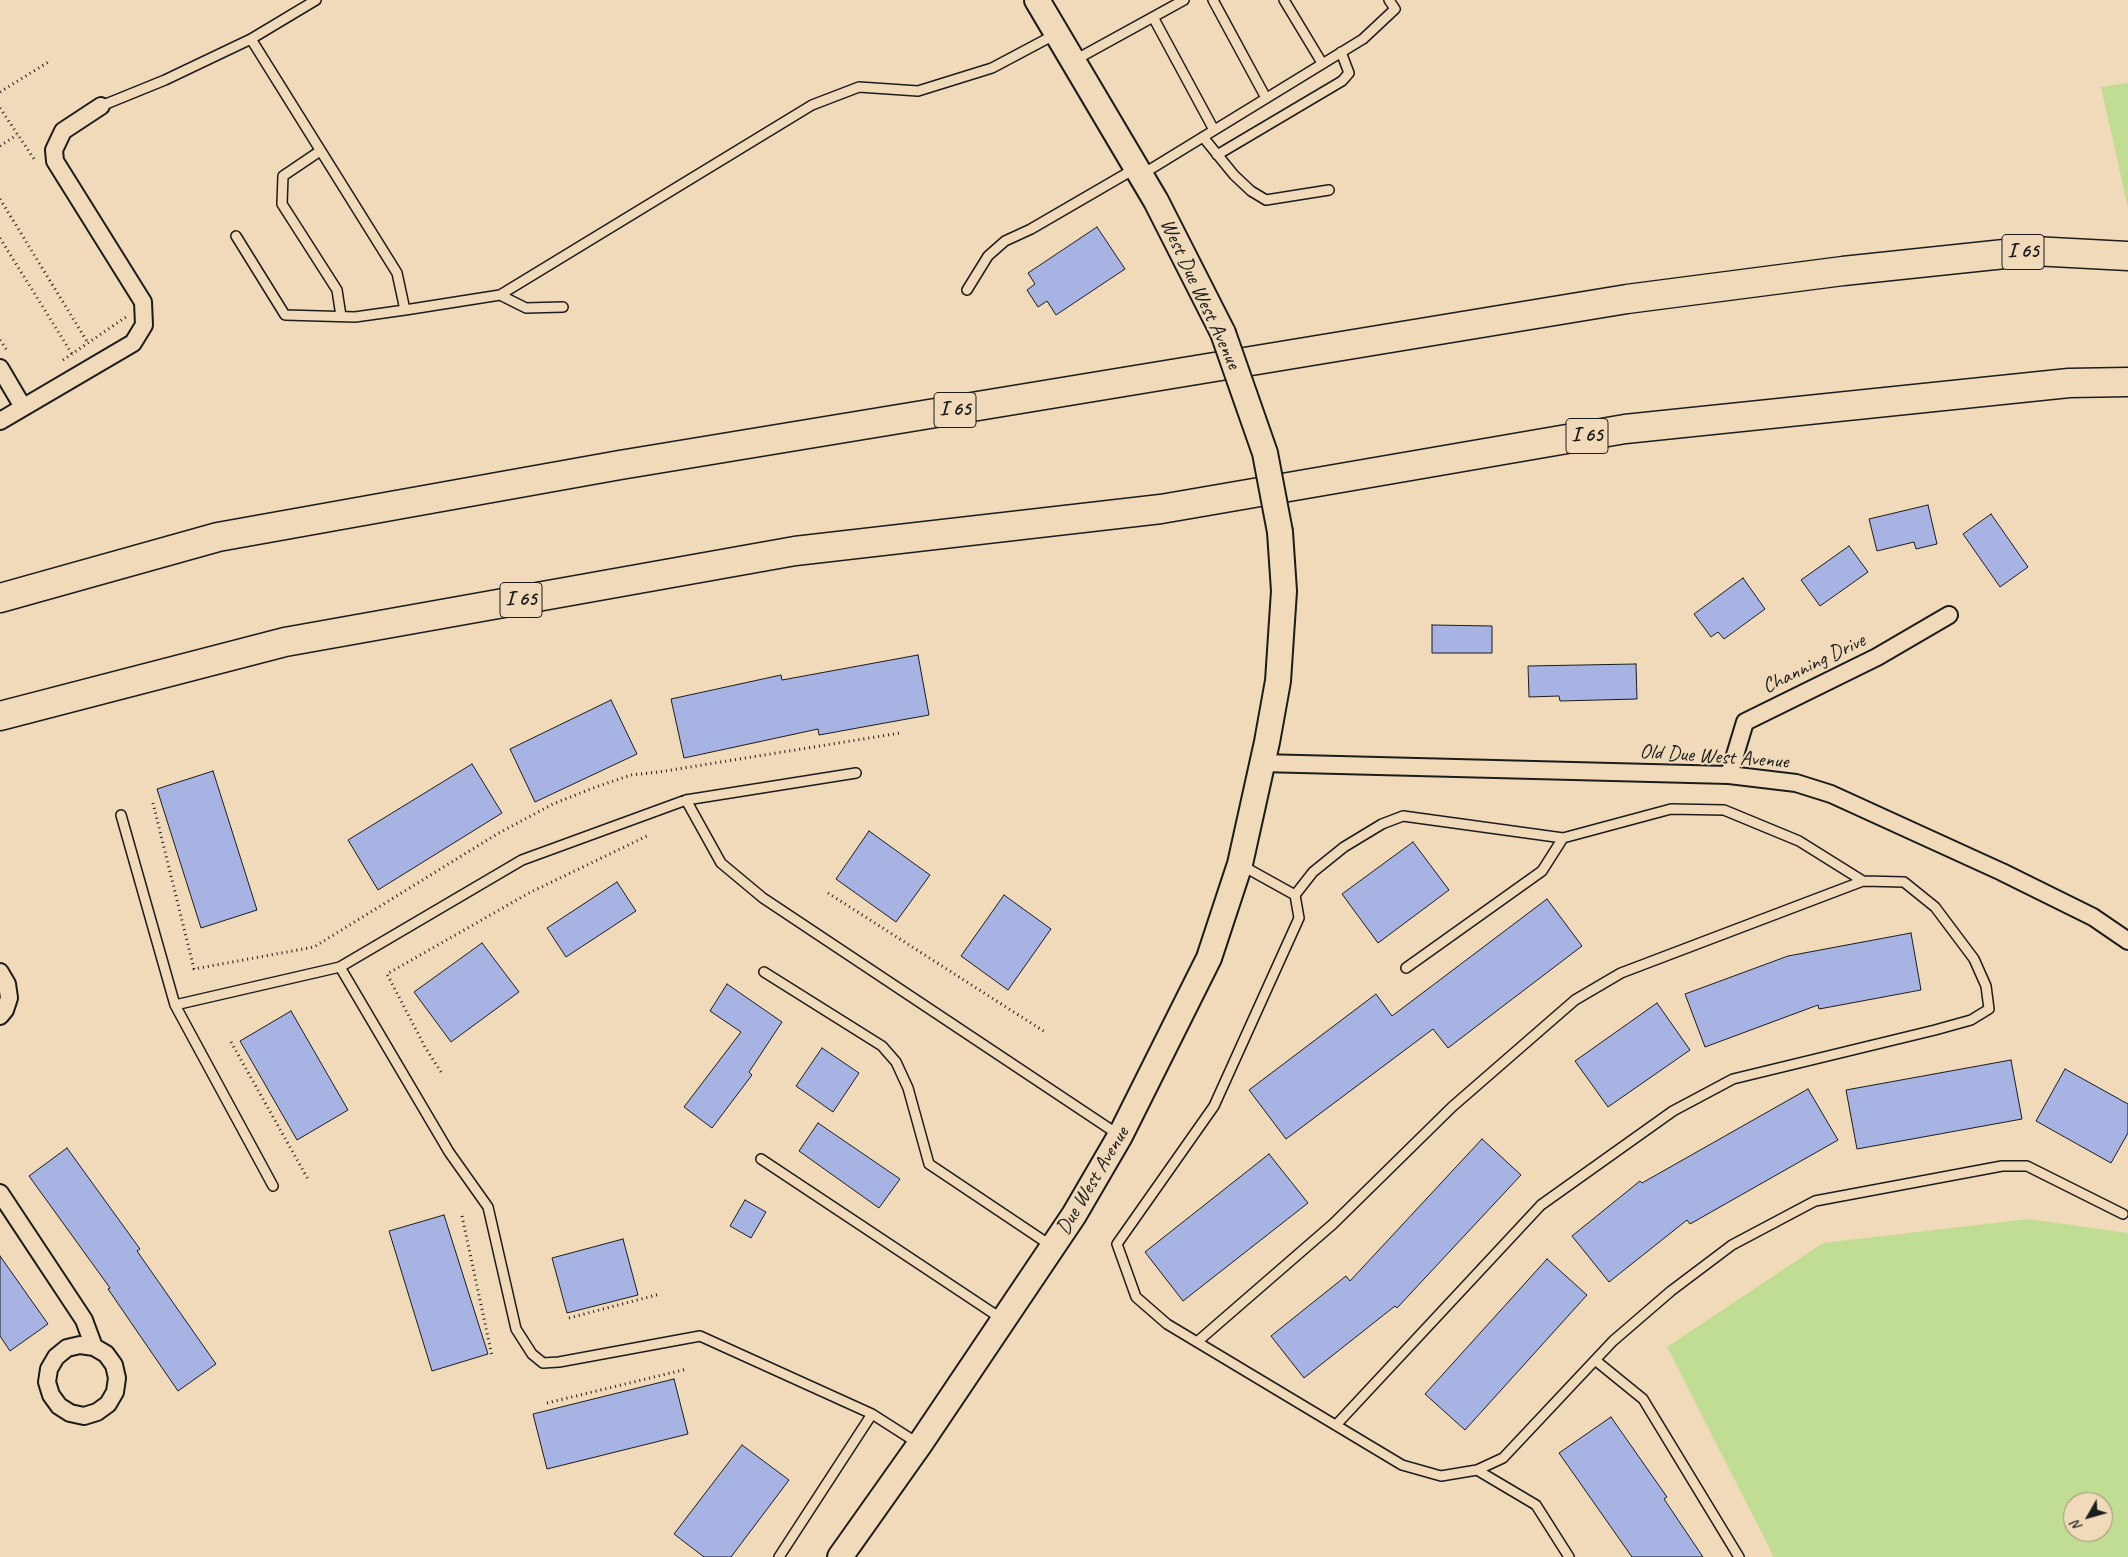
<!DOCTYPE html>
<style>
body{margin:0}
#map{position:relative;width:2128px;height:1557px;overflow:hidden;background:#f0dab9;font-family:Caveat,sans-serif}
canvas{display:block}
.north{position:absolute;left:2063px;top:1492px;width:50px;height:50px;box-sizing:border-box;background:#f0dab9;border:1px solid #9b8e7a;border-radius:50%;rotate:232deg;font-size:14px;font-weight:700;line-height:20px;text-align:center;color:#1c1c1c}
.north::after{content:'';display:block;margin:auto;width:18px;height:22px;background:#1c1c1c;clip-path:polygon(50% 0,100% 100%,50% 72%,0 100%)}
</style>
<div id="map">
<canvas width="2128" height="1557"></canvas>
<div class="north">N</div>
</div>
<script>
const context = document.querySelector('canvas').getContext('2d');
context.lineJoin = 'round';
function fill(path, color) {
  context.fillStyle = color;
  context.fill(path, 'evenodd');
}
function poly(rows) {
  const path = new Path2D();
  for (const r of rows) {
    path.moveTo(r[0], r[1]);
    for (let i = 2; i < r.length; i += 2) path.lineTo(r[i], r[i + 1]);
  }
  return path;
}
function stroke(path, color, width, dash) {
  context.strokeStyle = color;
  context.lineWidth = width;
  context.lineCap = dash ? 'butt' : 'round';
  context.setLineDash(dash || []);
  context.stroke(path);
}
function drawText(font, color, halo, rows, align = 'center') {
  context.font = font + ' Caveat,sans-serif';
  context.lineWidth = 4;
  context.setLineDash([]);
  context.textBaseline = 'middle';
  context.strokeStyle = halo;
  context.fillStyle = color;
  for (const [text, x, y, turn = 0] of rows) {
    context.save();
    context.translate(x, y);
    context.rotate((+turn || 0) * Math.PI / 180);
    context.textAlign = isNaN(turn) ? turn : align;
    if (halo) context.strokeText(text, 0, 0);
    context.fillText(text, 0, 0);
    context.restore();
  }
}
fill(poly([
 [2128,83,2128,208,2101,87],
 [2028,1219,2128,1233,2128,1557,1774,1557,1667,1347,1823,1243],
 [2073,1502,2103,1502,2103,1532,2073,1532]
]), '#c1dd94');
const building = poly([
 [1097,227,1125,269,1056,315,1047,301,1038,307,1027,290,1035,284,1028,273,1097,227],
 [1928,505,1937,544,1916,549,1914,542,1877,551,1869,519,1928,505],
 [1991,514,2028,567,2000,587,1963,534,1991,514],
 [1849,546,1868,572,1820,606,1801,580,1849,546],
 [1743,578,1765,609,1724,639,1718,632,1711,637,1694,614,1743,578],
 [1432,625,1492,626,1492,653,1432,653,1432,625],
 [918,655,929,715,819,735,818,729,684,758,671,699,781,675,782,680,918,655],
 [1636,664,1637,699,1560,701,1559,696,1529,697,1528,666,1636,664],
 [611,700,637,754,535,802,510,749,611,700],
 [472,764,502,813,378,890,348,840,472,764],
 [213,771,257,910,201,928,157,789,213,771],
 [869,831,930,875,896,922,836,879,869,831],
 [1413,842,1449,890,1378,943,1342,894,1413,842],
 [617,882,636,911,566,957,547,928,617,882],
 [1004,895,1051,929,1008,990,961,956,1004,895],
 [1547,899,1582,946,1448,1048,1433,1029,1286,1139,1249,1090,1376,994,1392,1016,1547,899],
 [1911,933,1921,990,1819,1009,1818,1005,1705,1047,1685,994,1788,956,1911,933],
 [482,943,519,992,451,1042,414,992,482,943],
 [727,984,782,1022,749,1072,752,1075,712,1128,684,1107,741,1032,710,1011,727,984],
 [1657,1003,1690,1050,1608,1107,1575,1061,1657,1003],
 [291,1011,348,1110,297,1140,240,1041,291,1011],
 [822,1048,859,1073,833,1112,796,1086,822,1048],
 [2011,1060,2022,1119,1857,1149,1846,1090,2011,1060],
 [2065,1069,2128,1104,2128,1133,2111,1163,2036,1121,2065,1069],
 [1808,1089,1838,1140,1690,1224,1687,1220,1609,1282,1572,1236,1640,1181,1642,1183,1808,1089],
 [818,1123,900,1179,879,1208,799,1151,818,1123],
 [1482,1139,1521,1175,1397,1308,1395,1306,1304,1378,1271,1336,1346,1276,1350,1281,1482,1139],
 [67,1148,140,1249,137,1251,216,1364,178,1391,108,1289,110,1288,29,1176,67,1148],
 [1269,1154,1308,1203,1183,1301,1145,1252,1269,1154],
 [745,1200,766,1212,751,1238,730,1226,745,1200],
 [444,1215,488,1354,432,1371,389,1231,444,1215],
 [623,1239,638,1295,567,1313,552,1258,623,1239],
 [0,1256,48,1324,10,1351,0,1336,0,1256],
 [1547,1259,1587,1295,1465,1430,1425,1394,1547,1259],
 [674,1379,688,1434,547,1469,533,1414,674,1379],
 [1611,1417,1667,1497,1664,1499,1703,1557,1632,1557,1559,1453,1611,1417],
 [742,1445,789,1480,731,1557,704,1557,674,1534,742,1445]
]);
fill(building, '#a7b3e3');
stroke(building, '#1c1c1c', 1);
const lane = poly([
 [316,0,251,39,397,273,405,310,500,295,812,105,859,87,918,91,992,68,1056,34],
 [1213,0,1266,98],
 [1284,0,1322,63],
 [1153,17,1214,130],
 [1075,60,1184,0],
 [101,106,165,80,251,39],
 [1203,137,1234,175,1251,191,1266,200,1329,190],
 [320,151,283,176,282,204,337,290,341,316],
 [1217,155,1342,81,1349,73,1341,52],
 [1141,175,1363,39,1395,9,1389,0],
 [236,236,285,315,355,317,405,310],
 [967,290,988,256,1005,241,1031,229,1136,168],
 [500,295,526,308,563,307],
 [686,800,856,773],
 [121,815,175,1005,340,967],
 [1241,865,1295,895,1299,918,1214,1106,1117,1244,1136,1297,1167,1324,1402,1465,1441,1476,1477,1470,1503,1458,1613,1341,1671,1291,1732,1245,1815,1201,2002,1166,2027,1166,2123,1214],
 [1295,895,1313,872,1344,847,1382,824,1403,816,1563,838,1671,809,1724,810,1799,841,1863,881],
 [1406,968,1542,871,1563,838],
 [764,972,882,1046,896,1062,908,1088,929,1164,1053,1247],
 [175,1005,273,1186],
 [761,1159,1002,1319],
 [1197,1342,1333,1224,1452,1107,1575,1000,1621,973,1863,881,1904,882,1935,907,1974,959,1986,986,1989,1009,1971,1020,1935,1030,1733,1079,1673,1111,1541,1205,1336,1425],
 [1595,1360,1643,1399,1739,1557],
 [919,1444,872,1414,700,1336,559,1362,543,1363,532,1354,516,1329,488,1207,449,1152,340,967,522,860,686,800,721,863,763,898,1119,1135],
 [1477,1470,1536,1505,1569,1557],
 [779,1557,872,1414]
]);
const street = poly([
 [0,368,23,407],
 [0,421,133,343,144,325,143,302,55,161,54,150,63,131,101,106],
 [1261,763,1729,775,1796,783,1831,794,2002,872,2093,917,2128,941],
 [1729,775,1745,722,1877,657,1949,615],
 [0,972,7,984,9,998,5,1010,0,1016],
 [0,1193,84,1320,94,1347,106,1354,114,1365,117,1378,115,1392,108,1404,97,1412,84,1416,70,1413,59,1406,51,1395,47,1382,49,1369,56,1357,67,1348,80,1345,94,1347]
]);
const secondary = poly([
 [1037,0,1156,201,1223,333],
 [840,1557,920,1444,1074,1215,1120,1136,1209,958,1240,864,1267,742,1278,681,1284,591,1280,532]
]);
const highway = poly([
 [0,598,218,537,620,465,1627,299,1843,271,2033,251,2128,256],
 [0,716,285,642,795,551,1161,509,1625,429,2069,383,2128,382]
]);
stroke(lane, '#1c1c1c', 12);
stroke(street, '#1c1c1c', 20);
stroke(secondary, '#1c1c1c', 28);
stroke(highway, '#1c1c1c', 31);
stroke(poly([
 [0,92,50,61],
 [0,108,36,162],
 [0,146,17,135],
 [0,199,88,343],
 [0,238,72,354],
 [0,340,8,352],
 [63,360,126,317],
 [153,803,194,969,314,947,497,834,553,804,593,788,631,775,659,772,900,733],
 [828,893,1045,1032],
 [231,1042,309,1181],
 [441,1072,425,1047,387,974,529,893,647,836],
 [462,1216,492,1356],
 [569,1318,660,1294],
 [547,1403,687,1369]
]), '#1c1c1c', 3, [1, 4]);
stroke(lane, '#f0dab9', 9);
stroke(street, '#f0dab9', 16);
stroke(secondary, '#f0dab9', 24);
stroke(highway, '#f0dab9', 28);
const secondaryBridge = poly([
 [1223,333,1265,453,1280,532]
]);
stroke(secondaryBridge, '#1c1c1c', 28, []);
stroke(secondaryBridge, '#f0dab9', 24);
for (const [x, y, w] of [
 [2023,252,42],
 [955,410,42],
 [1587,436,42],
 [521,600,42]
]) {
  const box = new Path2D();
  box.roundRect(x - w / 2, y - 17.5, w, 35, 4);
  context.fillStyle = '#f0dab9';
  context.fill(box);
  stroke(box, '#1c1c1c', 1);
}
drawText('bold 20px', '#1c1c1c', null, [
 ["I 65",2023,252],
 ["I 65",955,410],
 ["I 65",1587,436],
 ["I 65",521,600]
]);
drawText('21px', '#1c1c1c', '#f0dab9', [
 ["West Due West Avenue",1200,294,65],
 ["Channing Drive",1814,664,-26],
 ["Old Due West Avenue",1714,757,4],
 ["Due West Avenue",1093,1181,-59]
]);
</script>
